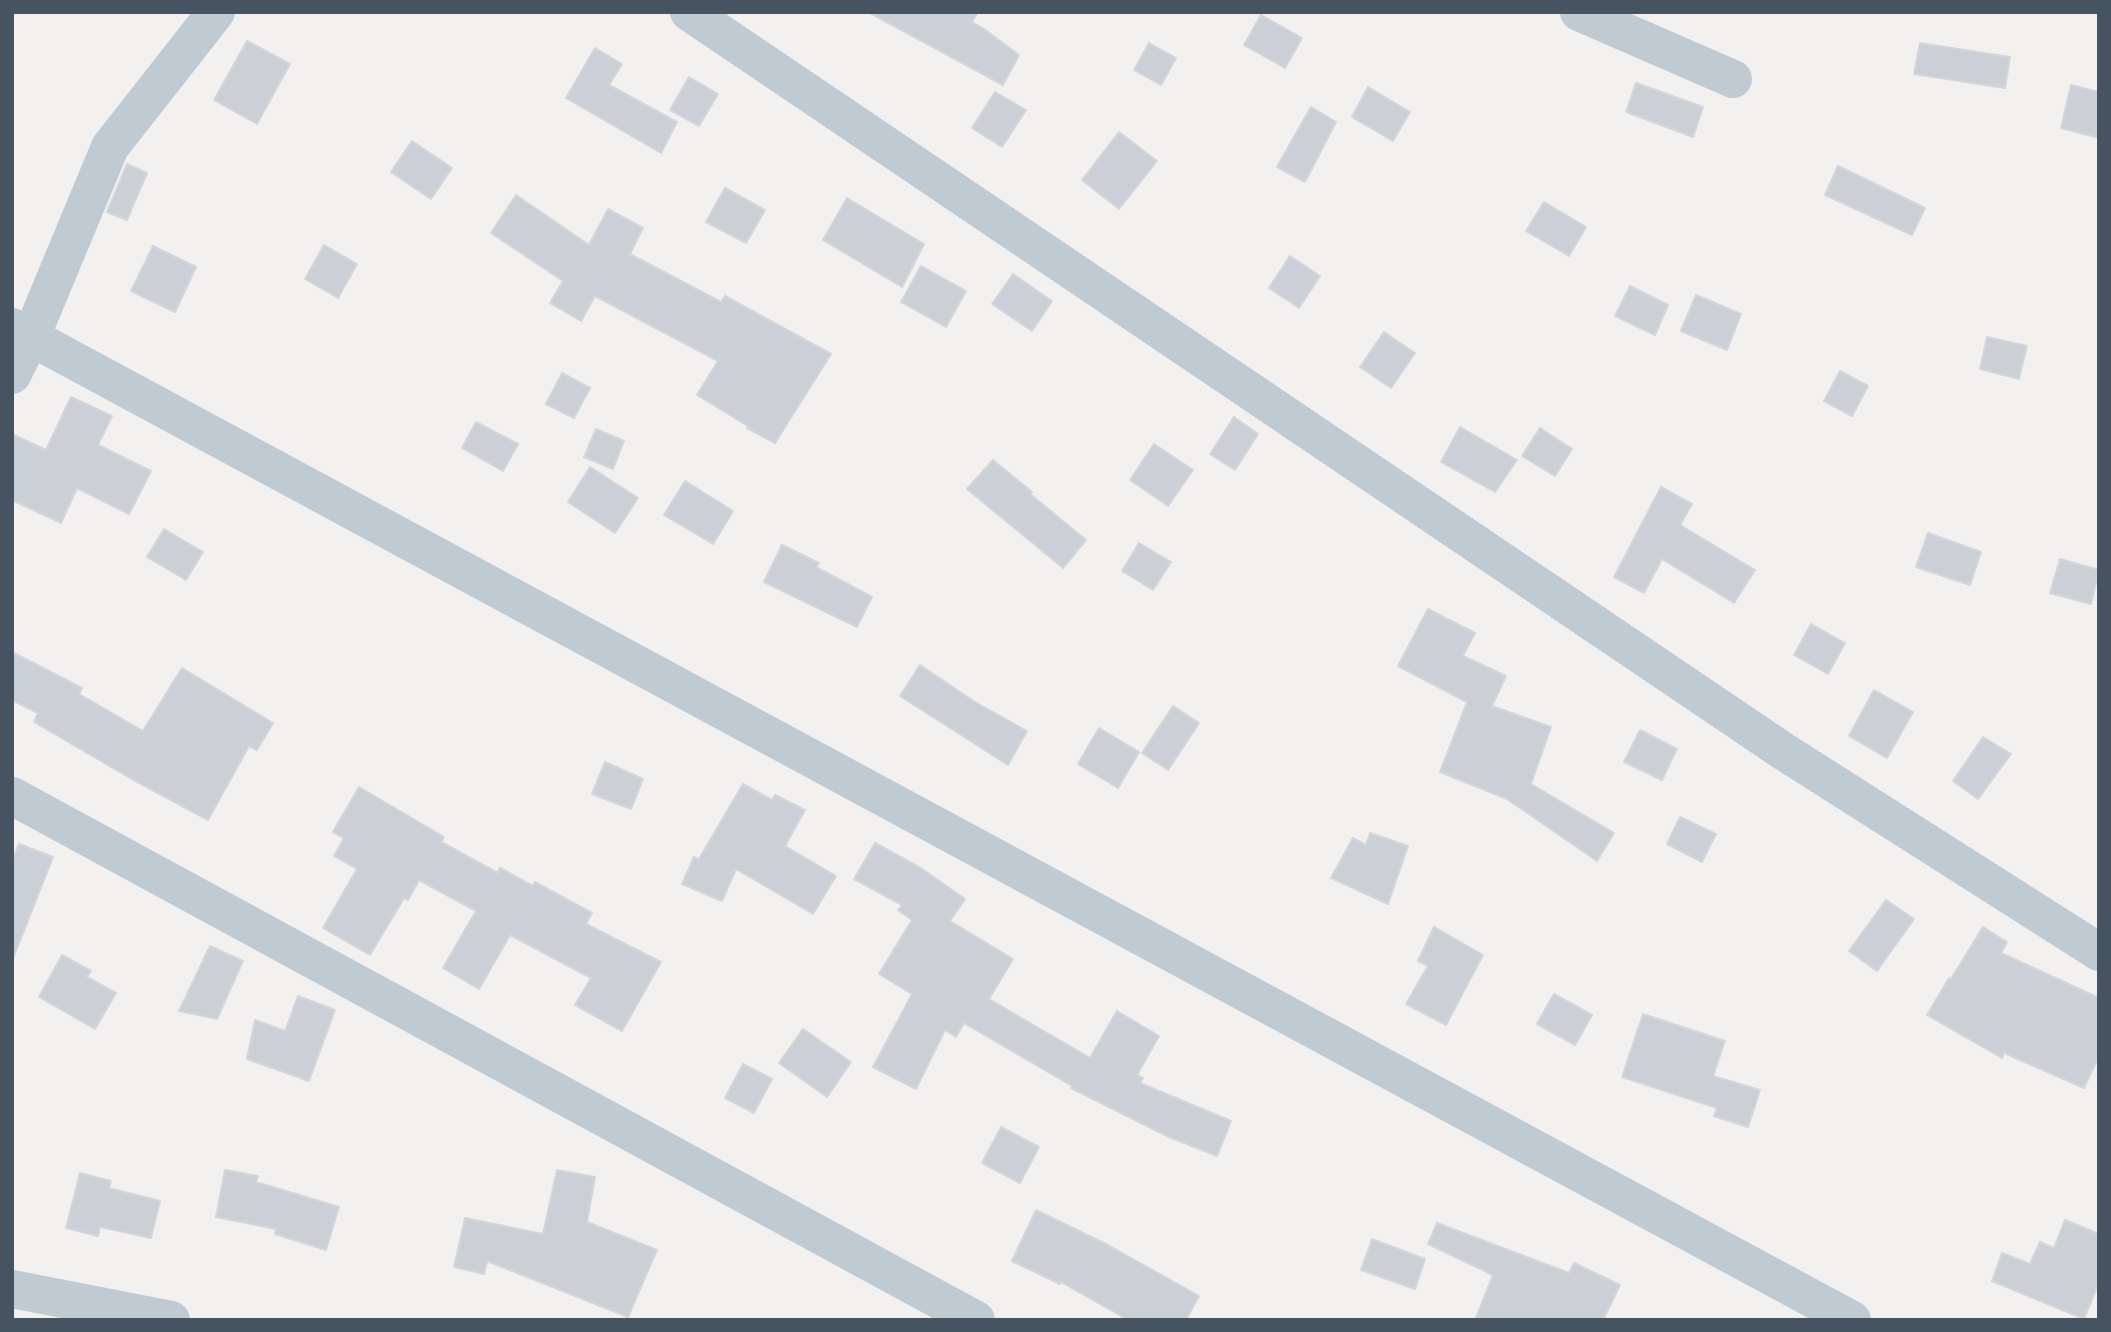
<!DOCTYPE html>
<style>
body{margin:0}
#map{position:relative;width:2111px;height:1332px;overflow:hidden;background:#f3f0f0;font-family:Quicksand,sans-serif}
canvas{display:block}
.frame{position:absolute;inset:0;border:14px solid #465360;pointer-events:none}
</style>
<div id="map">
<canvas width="2111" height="1332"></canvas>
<div class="frame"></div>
</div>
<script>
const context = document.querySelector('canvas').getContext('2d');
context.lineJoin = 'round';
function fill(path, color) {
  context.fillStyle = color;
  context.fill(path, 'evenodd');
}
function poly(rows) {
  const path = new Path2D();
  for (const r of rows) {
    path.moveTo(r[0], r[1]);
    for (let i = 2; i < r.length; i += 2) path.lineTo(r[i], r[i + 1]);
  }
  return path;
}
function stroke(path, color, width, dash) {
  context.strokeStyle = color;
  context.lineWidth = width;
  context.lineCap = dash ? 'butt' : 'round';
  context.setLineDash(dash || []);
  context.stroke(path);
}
const building = poly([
 [868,12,978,12,972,22,984,29,1019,55,1003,85,868,12],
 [1261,15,1302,38,1285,68,1244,45,1261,15],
 [247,41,290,64,257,124,214,100,247,41],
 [1149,43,1176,58,1161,85,1134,70,1149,43],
 [1920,43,2010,57,2005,88,1914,74,1920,43],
 [595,48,622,64,609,85,677,122,661,153,566,98,595,48],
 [689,77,718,94,699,126,670,110,689,77],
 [1636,83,1703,107,1693,137,1626,112,1636,83],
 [2071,85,2099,92,2099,138,2061,128,2071,85],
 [1368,87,1410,112,1393,141,1352,117,1368,87],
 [995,92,1026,110,1002,147,972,128,995,92],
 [1311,107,1336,122,1305,182,1277,167,1311,107],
 [1119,132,1157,161,1119,209,1082,180,1119,132],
 [412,141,452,168,431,199,391,172,412,141],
 [127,164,147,173,127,220,107,212,127,164],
 [1838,166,1925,208,1912,235,1825,195,1838,166],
 [725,188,765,210,746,243,706,222,725,188],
 [516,195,589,245,608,209,643,228,630,254,721,302,725,296,831,354,775,443,747,428,748,426,697,395,718,361,595,296,581,321,550,303,563,281,491,233,516,195],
 [847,198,924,244,902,287,823,240,847,198],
 [1544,202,1586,227,1569,256,1526,231,1544,202],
 [324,245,357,264,338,298,305,279,324,245],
 [153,246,196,267,175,312,131,291,153,246],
 [1290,256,1320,276,1299,308,1269,288,1290,256],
 [921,266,966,291,946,327,901,302,921,266],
 [1013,274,1052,301,1032,331,992,304,1013,274],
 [1630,286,1668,305,1655,335,1615,316,1630,286],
 [1696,295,1741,314,1727,350,1681,331,1696,295],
 [1384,332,1415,353,1391,388,1360,367,1384,332],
 [1987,337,2027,346,2019,379,1980,369,1987,337],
 [1840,371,1868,386,1852,416,1824,401,1840,371],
 [562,373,590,388,574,418,546,404,562,373],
 [71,397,112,416,98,445,151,471,129,514,77,488,61,523,12,500,12,434,46,450,71,397],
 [1234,417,1258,434,1235,470,1210,454,1234,417],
 [476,422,518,444,503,471,462,448,476,422],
 [1460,427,1517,460,1495,492,1441,462,1460,427],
 [1540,428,1572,449,1555,476,1522,456,1540,428],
 [596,429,624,441,613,469,584,457,596,429],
 [1154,444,1193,470,1168,506,1130,480,1154,444],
 [993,460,1032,492,1030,494,1086,540,1063,568,967,489,993,460],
 [590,467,638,498,615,533,568,502,590,467],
 [685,481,733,511,713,544,664,515,685,481],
 [1661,487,1692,504,1680,525,1755,570,1734,603,1662,559,1644,593,1614,577,1661,487],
 [164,529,203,552,186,580,147,557,164,529],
 [1928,533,1981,552,1970,585,1916,567,1928,533],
 [1139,543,1171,562,1153,590,1122,571,1139,543],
 [782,545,819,563,816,567,872,597,857,627,764,582,782,545],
 [2060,559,2099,570,2091,604,2050,593,2060,559],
 [1428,609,1475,633,1463,656,1506,676,1492,706,1551,727,1531,784,1614,833,1597,861,1507,799,1440,772,1467,702,1398,666,1428,609],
 [1811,624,1845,643,1828,674,1794,655,1811,624],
 [12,652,82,688,79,694,143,731,182,668,273,723,257,750,249,746,208,820,130,778,34,722,38,713,12,700,12,652],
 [920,665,975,702,1027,731,1008,765,900,696,920,665],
 [1874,690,1913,712,1887,758,1849,736,1874,690],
 [1173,706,1199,723,1168,770,1142,753,1173,706],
 [1099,728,1139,752,1118,788,1078,764,1099,728],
 [1640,730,1677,749,1662,780,1624,762,1640,730],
 [1983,737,2011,754,1978,799,1953,781,1983,737],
 [605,762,643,779,631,809,592,794,605,762],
 [743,784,772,800,775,795,805,810,785,846,836,876,813,914,736,869,722,901,682,884,694,857,699,859,743,784],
 [359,787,444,837,441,842,498,873,500,868,533,886,535,882,592,913,586,924,661,962,622,1031,575,1005,591,978,510,935,479,989,443,968,476,911,419,880,408,900,404,898,370,955,323,928,357,869,334,856,344,838,333,832,359,787],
 [1680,817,1716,834,1702,862,1667,844,1680,817],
 [1370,833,1408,846,1388,904,1331,878,1353,838,1366,845,1370,833],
 [875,843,921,868,965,899,950,921,1013,959,989,999,1090,1058,1117,1011,1159,1036,1137,1075,1143,1078,1140,1083,1231,1121,1217,1156,1169,1137,1071,1088,1072,1086,964,1023,956,1037,945,1030,916,1089,873,1067,912,994,879,974,912,920,898,910,902,905,854,879,875,843],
 [19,844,53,857,14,956,12,955,12,861,19,844],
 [1886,900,1914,919,1877,971,1849,951,1886,900],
 [1434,927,1483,955,1446,1025,1406,1004,1428,966,1418,961,1434,927],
 [1983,927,2007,942,2001,953,2099,998,2099,1056,2084,1088,2004,1053,2002,1058,1927,1015,1949,978,1951,979,1983,927],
 [210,946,243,961,217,1019,179,1011,210,946],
 [62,955,91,971,87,977,116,993,95,1029,39,997,62,955],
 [1554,994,1592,1015,1575,1045,1537,1024,1554,994],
 [298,996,335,1010,309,1081,247,1059,255,1020,285,1031,298,996],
 [1643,1014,1725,1041,1713,1076,1760,1090,1748,1127,1714,1116,1717,1108,1622,1077,1643,1014],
 [803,1029,851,1062,827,1097,779,1063,803,1029],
 [743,1064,772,1079,754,1113,725,1098,743,1064],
 [1001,1127,1039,1147,1020,1183,982,1163,1001,1127],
 [225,1170,258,1176,256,1182,339,1207,326,1250,275,1234,276,1229,216,1217,225,1170],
 [557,1170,595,1177,587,1222,657,1250,628,1317,487,1261,484,1274,454,1267,465,1218,543,1234,557,1170],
 [80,1173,111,1181,109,1188,160,1201,151,1238,100,1227,98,1236,66,1228,80,1173],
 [1036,1210,1108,1245,1199,1296,1186,1320,1128,1320,1061,1282,1060,1284,1012,1261,1036,1210],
 [2065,1220,2099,1234,2099,1282,2084,1319,1992,1281,2002,1253,2030,1264,2040,1242,2054,1248,2065,1220],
 [1437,1223,1569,1273,1574,1263,1620,1285,1603,1320,1475,1320,1493,1275,1428,1244,1437,1223],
 [1372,1239,1425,1259,1415,1289,1361,1270,1372,1239]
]);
fill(building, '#cbcfd6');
stroke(building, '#d3d6dc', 2);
stroke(poly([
 [689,12,1783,751,2099,952],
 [1579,12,1733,79],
 [12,327,1852,1320],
 [12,375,31,337,110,147,216,12],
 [12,796,976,1320],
 [12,1289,171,1320]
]), '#bfcad3', 38);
</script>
